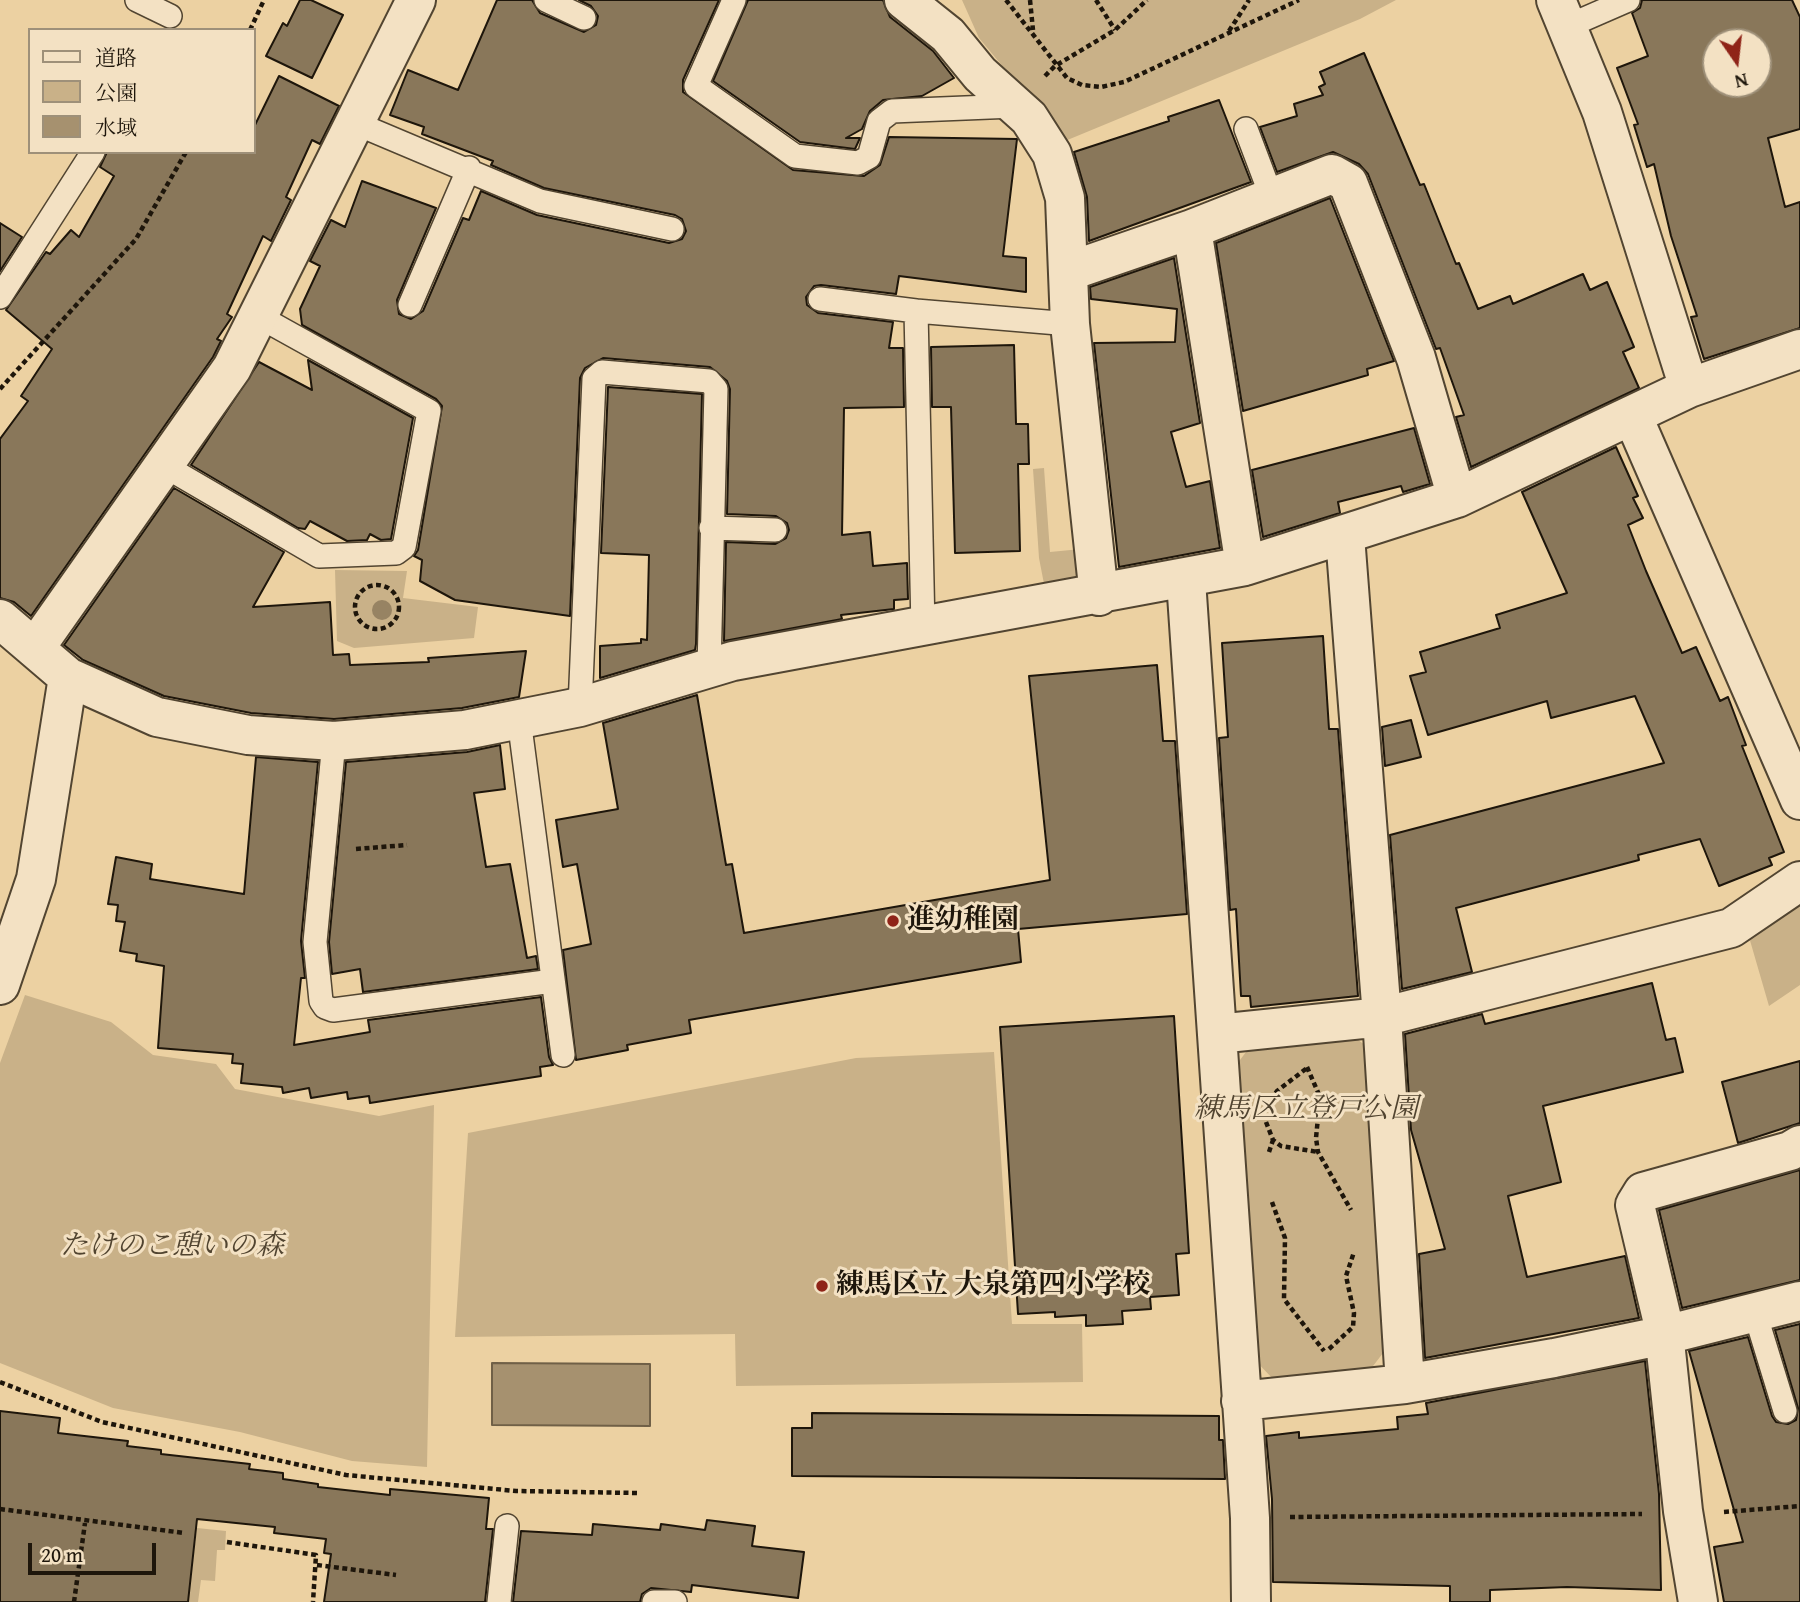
<!DOCTYPE html>
<meta charset="utf-8">
<style>
body{margin:0}
#map{position:relative;width:1800px;height:1602px;overflow:hidden;background:#ecd1a2;font-family:"Gentium Book Plus","Noto Serif JP",serif}
canvas{display:block}
.legend{position:absolute;left:28px;top:28px;width:228px;height:126px;box-sizing:border-box;background:#f3e1c3;border:2px solid #9e9079;margin:0;padding:9px 12px;list-style:none;font-size:21px;color:#1e160b}
.legend li{display:flex;align-items:center;gap:14px;height:35px}
.legend b{width:35px;border:2px solid #9e9079}
.north{position:absolute;left:1702px;top:28px;width:70px;height:70px;box-sizing:border-box;background:#f3e1c3;border:2px solid #9e9079;border-radius:50%;rotate:166deg;font-size:19px;font-weight:700;line-height:28px;text-align:center;color:#1e160b}
.north::after{content:'';display:block;margin:auto;width:24px;height:32px;background:#8f2418;clip-path:polygon(50% 0,100% 100%,50% 72%,0 100%)}
.scale{position:absolute;left:28px;top:1543px;width:128px;height:32px;box-sizing:border-box;border:4px solid #1e160b;border-top:0;padding-left:9px;font-size:21px;line-height:24px;white-space:nowrap;color:#1e160b;-webkit-text-stroke:5px #f3e1c3;paint-order:stroke}
</style>
<div id="map">
<canvas width="1800" height="1602"></canvas>
<ul class="legend">
<li><b style="height:9px;background:#f3e1c3"></b>道路</li>
<li><b style="height:19px;background:#c9b188"></b>公園</li>
<li><b style="height:19px;background:#a6916f"></b>水域</li>
</ul>
<div class="north">N</div>
<div class="scale">20 m</div>
</div>
<script>
const context = document.querySelector('canvas').getContext('2d');
context.lineJoin = 'round';
function fill(path, color) {
  context.fillStyle = color;
  context.fill(path, 'evenodd');
}
function poly(rows) {
  const path = new Path2D();
  for (const r of rows) {
    if (r.length === 3) {
      path.moveTo(r[0] + r[2], r[1]);
      path.arc(r[0], r[1], r[2], 0, 2 * Math.PI);
      continue;
    }
    path.moveTo(r[0], r[1]);
    for (let i = 2; i < r.length; i += 2) path.lineTo(r[i], r[i + 1]);
  }
  return path;
}
function stroke(path, color, width, dash) {
  context.strokeStyle = color;
  context.lineWidth = width;
  context.lineCap = dash ? 'butt' : 'round';
  context.setLineDash(dash || []);
  context.stroke(path);
}
function drawText(font, color, halo, rows, align = 'center') {
  context.font = font + ' "Gentium Book Plus","Noto Serif JP",serif';
  context.lineWidth = 6;
  context.setLineDash([]);
  context.textBaseline = 'middle';
  context.strokeStyle = halo;
  context.fillStyle = color;
  for (const [text, x, y, turn = 0] of rows) {
    context.save();
    context.translate(x, y);
    context.rotate((+turn || 0) * Math.PI / 180);
    context.textAlign = isNaN(turn) ? turn : align;
    if (halo) context.strokeText(text, 0, 0);
    context.fillText(text, 0, 0);
    context.restore();
  }
}
fill(poly([
 [962,0,1396,0,1360,19,1065,141,979,38],
 [1044,468,1050,552,1081,549,1081,571,1071,585,1045,589,1039,558,1033,469],
 [335,570,407,571,403,598,478,607,474,638,354,648,337,641],
 [1800,901,1800,985,1769,1006,1749,937],
 [25,995,111,1022,153,1055,216,1064,235,1089,379,1116,434,1105,427,1467,352,1461,240,1432,113,1408,0,1363,0,1063],
 [1353,1036,1370,1049,1383,1353,1370,1370,1274,1380,1251,1356,1237,1064,1249,1048],
 [994,1052,1012,1324,1082,1324,1083,1382,736,1386,735,1334,455,1337,468,1133,856,1058],
 [197,1528,226,1531,225,1550,217,1550,215,1581,201,1580,198,1602,188,1602]
]), '#c9b188');
const water = poly([
 [492,1363,650,1364,650,1426,492,1425,492,1363]
]);
fill(water, '#a6916f');
stroke(water, '#706047', 2);
const building = poly([
 [300,0,311,0,343,15,312,78,266,56,283,23,287,26,300,0],
 [497,0,532,0,540,13,584,32,596,25,598,16,591,6,579,0,719,0,683,80,683,92,793,170,864,176,880,165,889,137,1017,139,1003,256,1026,258,1026,292,899,276,896,294,821,285,814,286,806,297,807,305,818,313,893,322,889,348,903,348,904,407,844,408,842,535,870,532,873,566,907,563,908,599,894,600,894,609,841,615,842,619,724,641,726,542,775,544,786,538,789,530,787,523,776,516,727,514,730,389,727,381,710,367,603,358,585,368,580,378,570,616,455,600,420,581,422,560,414,556,418,550,442,406,436,399,302,325,300,309,320,266,310,261,331,220,345,227,362,181,436,208,397,300,399,314,411,319,423,311,463,218,469,220,481,191,537,215,669,243,682,239,686,231,682,219,675,215,544,188,491,165,493,161,422,134,424,127,390,115,408,70,458,90,497,0],
 [748,0,883,0,890,17,933,51,954,78,922,96,883,100,870,111,862,129,846,138,860,138,855,149,800,142,713,81,748,0],
 [1642,0,1792,0,1800,17,1800,129,1768,138,1785,207,1800,202,1800,328,1704,359,1691,317,1697,316,1671,236,1654,164,1647,167,1634,125,1638,124,1617,68,1648,56,1632,13,1640,8,1642,0],
 [1716,42,1758,42,1758,84,1716,84,1716,42],
 [1364,53,1420,185,1424,184,1456,264,1459,263,1478,309,1510,296,1513,304,1583,274,1590,290,1607,282,1634,347,1623,352,1639,388,1471,467,1456,417,1464,415,1440,348,1436,349,1368,174,1359,164,1333,152,1277,172,1260,127,1297,116,1294,104,1323,95,1319,87,1325,84,1320,72,1364,53],
 [279,76,339,106,320,144,312,140,286,197,291,200,271,241,263,236,227,314,232,317,217,339,221,341,213,357,31,616,14,602,0,598,0,439,28,401,21,396,52,349,6,310,46,252,50,254,71,230,79,237,114,176,100,167,107,152,254,152,254,127,279,76],
 [1219,100,1251,182,1089,241,1087,197,1074,152,1169,121,1168,117,1219,100],
 [1330,198,1394,361,1367,369,1368,375,1243,411,1216,243,1330,198],
 [0,223,22,237,0,271,0,223],
 [1174,258,1200,423,1171,432,1186,487,1210,481,1220,548,1119,567,1094,343,1175,342,1177,309,1091,299,1090,287,1174,258],
 [1014,345,1016,424,1028,424,1029,464,1018,464,1020,551,955,553,951,407,932,407,931,347,1014,345],
 [308,360,413,418,391,539,381,540,370,534,367,540,347,541,310,521,305,529,298,528,191,465,259,362,312,390,308,360],
 [608,387,702,394,696,644,695,650,600,678,600,646,641,643,641,639,647,640,649,555,601,553,608,387],
 [1414,428,1430,484,1403,492,1401,486,1338,502,1340,513,1263,537,1252,470,1414,428],
 [1616,447,1638,496,1633,498,1643,518,1628,525,1646,571,1682,653,1696,647,1720,701,1728,697,1746,745,1742,746,1784,852,1769,858,1772,865,1719,886,1700,839,1638,855,1639,860,1456,908,1472,972,1402,989,1390,835,1664,763,1635,696,1551,718,1547,701,1428,735,1410,676,1426,672,1420,652,1500,628,1496,615,1567,593,1522,492,1616,447],
 [174,488,284,552,253,607,330,602,333,655,349,654,350,665,429,662,428,658,526,651,519,697,462,708,334,719,251,713,164,696,83,660,64,645,174,488],
 [1323,636,1329,729,1338,729,1358,996,1251,1007,1250,996,1241,996,1236,909,1230,910,1219,738,1228,737,1222,643,1323,636],
 [1157,665,1163,741,1175,741,1187,914,1018,929,1021,962,689,1020,691,1033,627,1045,628,1050,576,1060,563,950,591,944,577,864,563,867,556,820,618,809,603,723,697,695,726,865,732,864,744,933,1050,880,1029,676,1157,665],
 [1411,720,1421,757,1385,766,1382,727,1411,720],
 [500,745,505,789,474,793,486,867,510,864,527,958,536,956,538,969,363,992,360,969,332,974,329,942,346,762,467,752,500,745],
 [256,757,318,762,301,941,305,978,301,978,294,1045,370,1032,368,1020,541,997,549,1057,553,1065,540,1067,541,1076,370,1103,369,1096,348,1099,347,1092,311,1098,309,1088,283,1093,282,1087,241,1083,243,1064,232,1063,233,1054,158,1048,164,966,136,961,137,954,120,951,125,922,116,921,118,905,108,904,116,857,152,864,150,879,244,894,256,757],
 [1652,983,1666,1040,1675,1038,1683,1072,1543,1106,1561,1182,1508,1196,1527,1277,1625,1256,1639,1318,1425,1358,1419,1254,1445,1249,1411,1130,1405,1034,1482,1014,1485,1024,1652,983],
 [1174,1016,1189,1253,1176,1254,1179,1295,1150,1297,1151,1309,1122,1311,1123,1324,1086,1326,1086,1315,1055,1317,1055,1312,1018,1314,1000,1027,1174,1016],
 [1800,1061,1800,1123,1738,1143,1722,1082,1800,1061],
 [1800,1170,1800,1280,1682,1308,1659,1210,1800,1170],
 [1800,1324,1800,1602,1724,1602,1714,1547,1743,1542,1689,1351,1748,1337,1772,1416,1776,1422,1788,1424,1796,1420,1798,1408,1775,1330,1800,1324],
 [1645,1361,1659,1494,1661,1590,1567,1587,1490,1590,1490,1602,1450,1602,1450,1586,1273,1582,1272,1499,1266,1436,1299,1432,1299,1438,1398,1429,1397,1417,1428,1414,1426,1403,1645,1361],
 [0,1411,60,1418,58,1433,128,1441,127,1446,161,1450,161,1454,250,1464,249,1469,283,1473,283,1479,318,1484,318,1487,390,1495,390,1489,489,1498,486,1529,493,1529,485,1602,324,1602,331,1554,324,1553,326,1539,274,1533,275,1527,197,1519,188,1602,0,1602,0,1411],
 [812,1413,1219,1416,1219,1440,1223,1440,1225,1479,792,1476,792,1428,812,1428,812,1413],
 [707,1520,755,1526,752,1546,804,1552,798,1598,692,1585,691,1592,651,1588,642,1594,640,1602,513,1602,521,1531,592,1535,593,1524,660,1530,661,1524,705,1530,707,1520]
]);
fill(building, '#89775a');
stroke(building, '#1e160b', 2);
const service = poly([
 [137,0,170,16],
 [546,0,584,18],
 [734,0,696,86,795,156,858,163,869,157,879,121,892,111,1014,106],
 [1566,27,1628,0],
 [355,123,540,201,672,229],
 [1246,129,1272,198],
 [0,297,93,152],
 [820,299,916,311],
 [410,305,469,168],
 [163,465,319,556,396,553,404,547,429,411,258,316],
 [711,528,775,530],
 [923,628,916,311,1070,324],
 [580,707,594,379,602,372,709,381,716,389,709,668],
 [519,719,563,1055],
 [334,741,315,942,321,1001,325,1007,333,1010,553,981],
 [1755,1313,1785,1411],
 [499,1602,507,1526],
 [654,1602,675,1602]
]);
const minor = poly([
 [904,0,948,35,980,74,1029,118,1052,154,1065,198,1070,324,1099,596],
 [1556,0,1602,112,1689,388],
 [1070,271,1192,229],
 [1633,417,1800,800],
 [1345,536,1382,1017,1405,1384],
 [1245,566,1192,229,1332,174,1348,183,1416,358,1457,498],
 [1186,580,1250,1518,1251,1602],
 [0,619,68,677,157,717,248,735,334,741,465,730,580,707,733,661,1245,566,1457,498,1689,388,1800,349],
 [35,648,232,368,416,0],
 [0,985,36,879,68,677],
 [1217,1034,1382,1017,1731,928,1800,881],
 [1241,1401,1405,1384,1554,1358,1665,1335,1800,1301],
 [1698,1602,1683,1511,1663,1323,1635,1205,1643,1192,1790,1151,1800,1145]
]);
stroke(service, '#524531', 26);
stroke(minor, '#524531', 42);
stroke(poly([
 [1006,0,1067,78,1082,85,1101,87,1124,82,1299,0],
 [1030,0,1033,30],
 [1096,0,1115,30],
 [250,30,264,0],
 [1229,31,1249,0],
 [1045,76,1055,66,1115,30,1147,0],
 [0,389,136,239,186,152],
 [377,607,22],
 [356,849,407,845],
 [1307,1067,1320,1097,1316,1138,1318,1152,1351,1210],
 [1266,1107,1277,1091,1307,1068],
 [1266,1122,1273,1140,1281,1146,1318,1152],
 [1269,1152,1273,1140],
 [1272,1202,1285,1238,1284,1299,1324,1351],
 [1329,1349,1353,1327,1354,1313,1346,1276,1354,1252],
 [0,1382,102,1422,346,1475,516,1491,637,1493],
 [0,1509,184,1533],
 [1724,1512,1800,1506],
 [1290,1517,1642,1514],
 [227,1542,316,1555,313,1602],
 [317,1565,396,1575],
 [74,1602,85,1523]
]), '#1e160b', 4.5, [5, 3.5]);
stroke(service, '#f3e1c3', 23);
stroke(minor, '#f3e1c3', 38);
context.fillStyle = '#978363';
for (const [x, y] of [
 [382,610]
]) {
  context.beginPath();
  context.arc(x, y, 10, 0, 2 * Math.PI);
  context.fill();
}
for (const [x, y, r, color] of [
 [893,921,7,"#8f2418"],
 [822,1286,7,"#8f2418"]
]) {
  const dot = new Path2D();
  dot.arc(x, y, r, 0, 2 * Math.PI);
  context.fillStyle = color;
  context.fill(dot);
  stroke(dot, '#f3e1c3', 2.5);
}
drawText('bold 28px', '#1e160b', '#f3e1c3', [
 ["進幼稚園",907,921],
 ["練馬区立 大泉第四小学校",836,1286]
], 'left');
drawText('italic 28px', '#514430', '#f3e1c3', [
 ["練馬区立登戸公園",1306,1110],
 ["たけのこ憩いの森",172,1247]
]);
</script>
